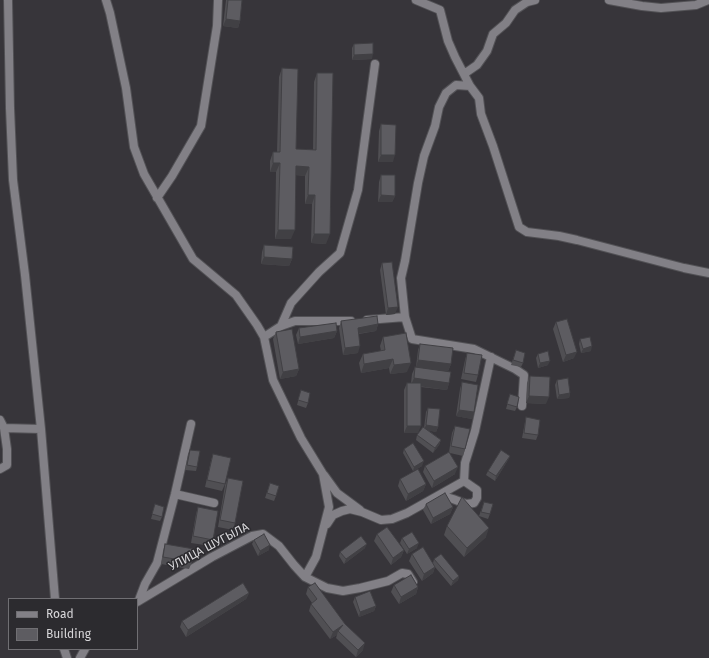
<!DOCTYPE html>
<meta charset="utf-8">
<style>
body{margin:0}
#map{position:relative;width:709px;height:658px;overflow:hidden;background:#37353a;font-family:"Fira Sans",sans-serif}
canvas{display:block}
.legend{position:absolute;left:8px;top:598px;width:130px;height:52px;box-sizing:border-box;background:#2c2b2f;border:1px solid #706f73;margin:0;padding:5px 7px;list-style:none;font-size:12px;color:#d7d6d9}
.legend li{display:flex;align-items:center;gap:8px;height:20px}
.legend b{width:20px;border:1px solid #706f73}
</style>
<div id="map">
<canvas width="709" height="658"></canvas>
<ul class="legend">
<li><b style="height:5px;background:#828086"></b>Road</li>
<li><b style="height:11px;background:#5d5c61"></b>Building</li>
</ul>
</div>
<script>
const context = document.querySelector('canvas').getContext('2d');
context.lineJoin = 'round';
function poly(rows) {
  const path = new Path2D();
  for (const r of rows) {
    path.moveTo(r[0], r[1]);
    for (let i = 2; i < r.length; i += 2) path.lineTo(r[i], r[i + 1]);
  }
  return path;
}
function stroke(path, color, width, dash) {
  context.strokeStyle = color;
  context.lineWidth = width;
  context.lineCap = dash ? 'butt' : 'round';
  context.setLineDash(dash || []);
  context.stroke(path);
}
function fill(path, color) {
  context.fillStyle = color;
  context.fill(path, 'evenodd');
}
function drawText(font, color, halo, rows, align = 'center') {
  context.font = font + ' "Fira Sans",sans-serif';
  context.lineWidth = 3;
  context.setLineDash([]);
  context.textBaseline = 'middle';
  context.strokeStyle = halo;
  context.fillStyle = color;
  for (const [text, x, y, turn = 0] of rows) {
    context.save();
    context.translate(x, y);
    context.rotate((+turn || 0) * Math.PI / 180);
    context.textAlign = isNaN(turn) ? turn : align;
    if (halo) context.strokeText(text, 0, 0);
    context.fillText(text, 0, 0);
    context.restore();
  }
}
const minor = poly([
 [8,0,10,108,13,180,25,275,41,429,55,599],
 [106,0,110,13,126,88,134,147,144,174,193,259,236,295,257,325,264,337,273,380,301,438,323,474,329,507,316,557,305,577],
 [416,0,440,10,448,41,455,57,470,86],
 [609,0,642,6,661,8,696,5,708,0],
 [464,74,477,65,487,51,493,34,506,23,515,10,527,2,535,0],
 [157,198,172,176,201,126,217,26,218,0],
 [367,320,405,317],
 [281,326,291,303,319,272,340,253,358,190,375,64],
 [264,337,281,326,295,321,351,321],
 [522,406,524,375,515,369,474,349,412,339,405,317,401,278,405,261,418,183,424,156,435,126,439,107,446,93,456,85,470,86,479,98,481,114,493,146,519,227,527,232,559,236,577,240,684,268,709,273],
 [0,420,4,428,7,449,7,465,0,469],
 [4,428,41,429],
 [324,475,337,493,360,510],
 [175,494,214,503],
 [440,495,453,499,466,504,474,503,477,498,477,490,464,481],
 [327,524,333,515,342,511,350,509,362,512,381,520,392,519,407,513,464,481,465,463,475,431,491,357],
 [139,600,145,584,157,563,175,494,191,424],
 [137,602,212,557,252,536,263,534,279,546,294,565,305,577,327,588,343,591,360,588,388,581,402,573,408,574,413,582],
 [64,649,67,658],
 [80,658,85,649]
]);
stroke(minor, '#525155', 10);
stroke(minor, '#828086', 8);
fill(poly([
 [226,0,242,0,240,21,238,28,223,26],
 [354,44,372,59,352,60,352,48],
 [282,68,296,149,313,150,314,82,317,73,326,244,311,243,312,204,305,204,305,176,296,175,291,239,275,239,276,172,270,172,270,161,273,152,277,152,279,77],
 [381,124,393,162,378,162,379,131],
 [381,175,395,196,392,202,378,202,379,182],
 [264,245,292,259,289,266,261,264,262,252],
 [382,263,395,314,386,315,380,270],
 [341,321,378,324,376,331,359,334,358,353,343,355,339,328],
 [556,322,574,358,563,362,553,329],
 [299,328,337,331,334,338,298,344,296,335],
 [276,332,299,369,296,376,280,379,273,339],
 [383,337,407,372,390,374,389,368,361,373,359,363,363,354,381,351,380,346],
 [580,339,591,351,581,353,579,344],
 [420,344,451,364,448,371,416,367,418,350],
 [516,350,523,363,521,367,511,365],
 [467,353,478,375,476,382,461,379,465,360],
 [538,354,548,365,538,368,536,358],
 [415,367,449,383,447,390,421,387,418,433,404,433,404,390,407,383,411,383,412,374],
 [530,376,546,404,526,403,527,383],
 [557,380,570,393,569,398,557,399,555,385],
 [462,382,474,412,472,419,456,416,460,389],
 [301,390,308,403,306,408,297,405],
 [510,394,517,407,515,411,506,409],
 [428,408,438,427,436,432,428,430,441,440,439,445,433,453,416,440,417,435,424,428,426,412],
 [526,417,538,435,536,440,522,438,525,422],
 [455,426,465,449,463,456,450,453,455,474,432,488,423,472,425,466,449,452,452,433],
 [404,449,422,466,413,471,403,453],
 [190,450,197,467,196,471,185,470,188,454],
 [213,454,225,484,222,491,205,487,211,461],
 [510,456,508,460,495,481,486,475,488,471],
 [228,478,235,523,233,530,218,527,225,485],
 [400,479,426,484,423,491,406,501,398,486],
 [270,483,276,496,274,501,265,498],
 [484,502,490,514,488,519,479,516],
 [155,504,162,517,160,521,151,519],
 [426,504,453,507,450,514,431,524,423,510],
 [198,507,213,540,211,546,191,543,196,514],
 [447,526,486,537,464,557,444,535],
 [377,534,404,550,401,557,391,565,374,541],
 [402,538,417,548,407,554,400,543],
 [254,540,269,550,258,556,252,544],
 [165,544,192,562,189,569,161,564,163,551],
 [365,548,344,564,339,556,340,552],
 [412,554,433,563,434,559,459,576,458,580,451,586,435,567,433,573,422,581,409,561],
 [394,585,418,587,416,594,399,604,391,592],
 [308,587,363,650,356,657,336,638,337,635,330,639,309,611,311,604,312,603,306,594],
 [249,593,246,599,186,637,180,627,182,621],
 [355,597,376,606,374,611,359,617,353,602]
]), '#504f53');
fill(poly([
 [226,19,240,21,238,28,223,26],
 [373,54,372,59,352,60,354,55],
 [381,155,395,155,393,162,378,162],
 [273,163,280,163,276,172,270,172],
 [296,166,309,167,305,176,293,175],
 [308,195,315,195,312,204,305,204],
 [381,195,395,196,392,202,378,202],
 [278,230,295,230,291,239,275,239],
 [314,234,330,234,326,244,311,243],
 [264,257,292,259,289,266,261,264],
 [398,307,395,314,386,315,388,308],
 [378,324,376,331,355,334,358,328],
 [337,331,334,338,298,344,300,337],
 [360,346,358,353,343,355,345,348],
 [592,346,591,351,581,353,583,349],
 [577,352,574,358,563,362,566,355],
 [393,359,389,368,361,373,364,364],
 [418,360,451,364,448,371,416,367],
 [550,361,548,365,538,368,540,363],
 [411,363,407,372,390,374,394,365],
 [299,369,296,376,280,379,283,372],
 [414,378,449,383,447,390,411,385],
 [570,393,569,398,557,399,559,395],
 [529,396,549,397,546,404,526,403],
 [459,410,474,412,472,419,456,416],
 [426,425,438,427,436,432,424,430],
 [407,426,421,426,418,433,404,433],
 [441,440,439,445,433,453,435,448],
 [510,456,508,460,495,481,496,476],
 [424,461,422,466,413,471,414,467],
 [458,467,455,474,432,488,434,481],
 [426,484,423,491,406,501,408,494],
 [453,507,450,514,431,524,433,518],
 [489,528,486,537,464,557,467,548],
 [419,543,417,548,407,554,409,549],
 [367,544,365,548,344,564,346,559],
 [270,545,269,550,258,556,260,551],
 [404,550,401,557,391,565,393,558],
 [435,567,433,573,422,581,424,574],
 [459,576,458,580,451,586,453,581],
 [418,587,416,594,399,604,401,597],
 [249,593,246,599,186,637,188,630],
 [376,606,374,611,359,617,360,612],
 [343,625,338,631,337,635,330,639,333,632],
 [365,643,363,650,356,657,358,650]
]), '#414044');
const building = poly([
 [228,0,242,0,240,21,226,19,228,0],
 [373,43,373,54,354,55,354,44,373,43],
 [282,68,298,69,296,149,316,150,317,73,333,73,330,234,314,234,315,195,308,195,309,167,296,166,295,230,278,230,280,163,273,163,273,152,280,152,282,68],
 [381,124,396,125,395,155,381,155,381,124],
 [381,175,395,175,395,196,381,195,381,175],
 [264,245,293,247,292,259,264,257,264,245],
 [392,262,398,307,388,308,382,263,392,262],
 [377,316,378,324,358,328,360,346,345,348,341,321,377,316],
 [567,319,577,352,566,355,556,322,567,319],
 [336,323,337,331,300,337,299,328,336,323],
 [292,329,299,369,283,372,276,332,292,329],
 [406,333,411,363,394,365,393,359,364,364,363,354,385,350,383,337,406,333],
 [590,337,592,346,583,349,580,339,590,337],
 [420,344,453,348,451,364,418,360,420,344],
 [516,350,525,353,523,363,513,360,516,350],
 [548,351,550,361,540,363,538,354,548,351],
 [467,353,482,355,478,375,464,373,467,353],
 [415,367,451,372,449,383,414,378,415,367],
 [530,376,550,377,549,397,529,396,530,376],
 [568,378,570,393,559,395,557,380,568,378],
 [462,382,478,385,474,412,459,410,462,382],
 [407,383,421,383,421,426,407,426,407,383],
 [301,390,310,393,308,403,298,400,301,390],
 [510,394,519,397,517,407,507,404,510,394],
 [428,408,440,409,438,427,426,425,428,408],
 [526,417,540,420,538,435,524,433,526,417],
 [455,426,470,429,465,449,451,446,455,426],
 [423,427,441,440,435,448,417,435,423,427],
 [413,443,424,461,414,467,404,449,413,443],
 [190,450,200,451,197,467,187,465,190,450],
 [501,450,510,456,496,476,488,471,501,450],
 [449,452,458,467,434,481,425,466,449,452],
 [213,454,231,458,225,484,207,480,213,454],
 [418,469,426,484,408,494,400,479,418,469],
 [228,478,243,481,235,523,220,520,228,478],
 [270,483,279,486,276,496,267,493,270,483],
 [445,493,453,507,433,518,426,504,445,493],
 [462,497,489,528,467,548,447,526,462,497],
 [484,502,493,504,490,514,481,512,484,502],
 [155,504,164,507,162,517,152,514,155,504],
 [198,507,218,511,213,540,193,536,198,507],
 [387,527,404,550,393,558,377,534,387,527],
 [412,532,419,543,409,549,402,538,412,532],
 [264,534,270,545,260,551,254,540,264,534],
 [361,536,367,544,346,559,340,552,361,536],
 [165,544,194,549,192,562,163,557,165,544],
 [423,547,435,567,424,574,412,554,423,547],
 [441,554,459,576,453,581,434,559,441,554],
 [411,575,418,587,401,597,394,585,411,575],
 [243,583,249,593,188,630,182,621,243,583],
 [315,583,345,624,365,643,358,650,338,631,343,625,333,632,311,604,317,599,308,587,315,583],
 [370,591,376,606,360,612,355,597,370,591]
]);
fill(building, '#5d5c61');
stroke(building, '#414044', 1);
drawText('12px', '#d7d6d9', '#2c2b2f', [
 ["УЛИЦА ШУГЫЛА",209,547,-28]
]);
</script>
